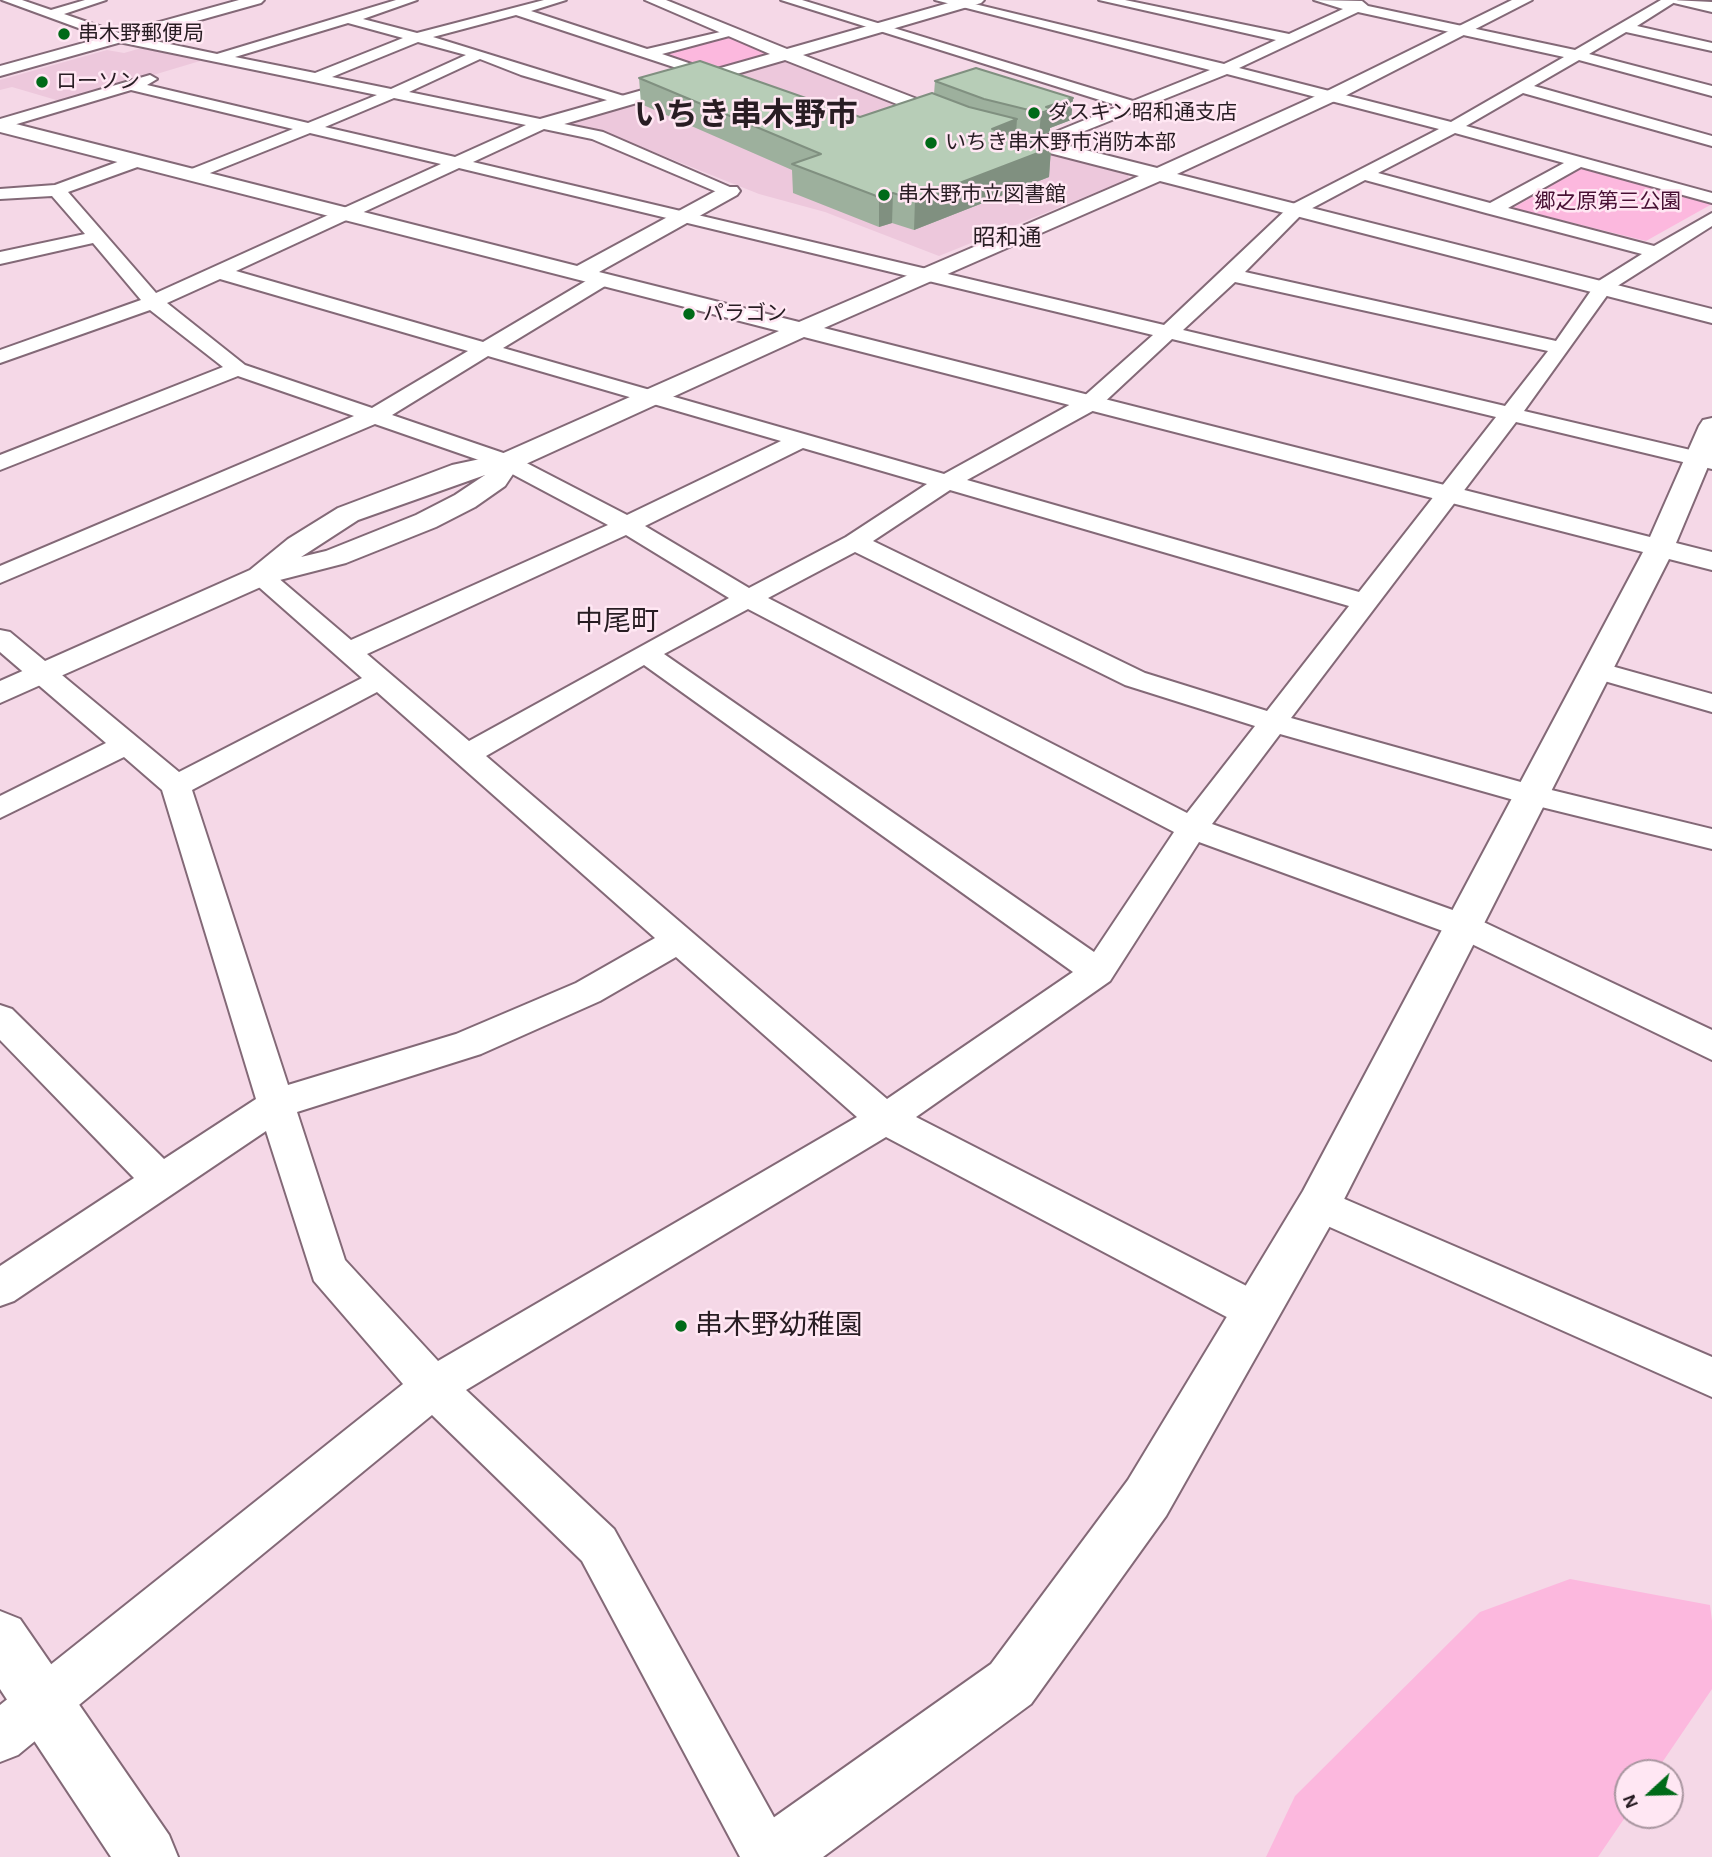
<!DOCTYPE html>
<meta charset="utf-8">
<style>
body{margin:0}
#map{position:relative;width:1712px;height:1857px;overflow:hidden;background:#f5d8e7;font-family:"Alegreya Sans",sans-serif}
canvas{display:block}
.north{position:absolute;left:1614px;top:1759px;width:70px;height:70px;box-sizing:border-box;background:#ffe7f3;border:2px solid #a996a0;border-radius:50%;rotate:248deg;font-size:19px;font-weight:700;line-height:28px;text-align:center;color:#281d23}
.north::after{content:'';display:block;margin:auto;width:24px;height:32px;background:#006a18;clip-path:polygon(50% 0,100% 100%,50% 72%,0 100%)}
</style>
<div id="map">
<canvas width="1712" height="1857"></canvas>
<div class="north">N</div>
</div>
<script>
const context = document.querySelector('canvas').getContext('2d');
context.lineJoin = 'round';
function fill(path, color) {
  context.fillStyle = color;
  context.fill(path, 'evenodd');
}
function poly(rows) {
  const path = new Path2D();
  for (const r of rows) {
    path.moveTo(r[0], r[1]);
    for (let i = 2; i < r.length; i += 2) path.lineTo(r[i], r[i + 1]);
  }
  return path;
}
function stroke(path, color, width, dash) {
  context.strokeStyle = color;
  context.lineWidth = width;
  context.lineCap = dash ? 'butt' : 'round';
  context.setLineDash(dash || []);
  context.stroke(path);
}
function drawText(font, color, halo, rows, align = 'center') {
  context.font = font + ' "Alegreya Sans","Noto Sans JP",sans-serif';
  context.lineWidth = 5;
  context.setLineDash([]);
  context.textBaseline = 'middle';
  context.strokeStyle = halo;
  context.fillStyle = color;
  for (const [text, x, y, turn = 0] of rows) {
    context.save();
    context.translate(x, y);
    context.rotate((+turn || 0) * Math.PI / 180);
    context.textAlign = isNaN(turn) ? turn : align;
    if (halo) context.strokeText(text, 0, 0);
    context.fillText(text, 0, 0);
    context.restore();
  }
}
fill(poly([
 [145,47,200,58,200,61,63,102,12,87,0,90,0,80,107,50,124,53],
 [782,59,938,122,998,141,1127,172,1129,179,939,256,825,212,759,194,606,133,566,125,567,120]
]), '#edc8dc');
fill(poly([
 [728,36,769,52,713,71,661,56,661,53],
 [1585,165,1712,200,1712,204,1646,241,1513,208],
 [1570,1579,1710,1605,1712,1621,1712,1689,1655,1773,1628,1773,1628,1813,1598,1857,1266,1857,1295,1796,1480,1612]
]), '#fcb8de');
const street = poly([
 [2,0,22,0,51,10,85,0,106,0,64,14,122,34,217,54,396,0,417,0,363,19,417,33,544,0,566,0,531,11,647,49,733,29,733,35,662,54,715,72,717,75,710,79,516,15,433,37,627,97,627,103,617,103,521,75,480,59,409,92,603,132,739,191,736,195,724,195,592,139,544,129,473,162,1164,325,1291,205,1439,129,1227,74,1037,150,1031,148,1031,142,1119,106,781,0,802,0,1133,101,1210,70,935,0,958,0,1224,64,1276,40,1099,0,1125,0,1289,34,1343,9,1314,0,1362,1,1368,6,1575,50,1661,0,1678,0,1637,26,1712,43,1712,51,1626,32,1589,54,1712,86,1712,96,1579,60,1534,86,1712,136,1712,146,1523,93,1466,126,1712,193,1712,203,1581,167,1508,208,1654,246,1712,213,1712,226,1611,290,1524,411,1712,455,1712,469,1516,422,1291,718,1535,786,1712,829,1712,849,1521,802,1280,734,1212,824,1475,918,1712,1030,1712,1060,1451,934,1199,842,1110,981,916,1117,1270,1298,1276,1311,1270,1324,1255,1329,1240,1324,886,1137,466,1390,614,1529,796,1857,740,1857,582,1561,432,1415,18,1755,0,1762,0,1705,403,1384,314,1281,266,1131,14,1301,0,1306,0,1266,134,1178,0,1040,0,1005,12,1009,164,1159,256,1099,162,790,124,757,0,818,0,796,106,743,0,652,0,630,10,632,179,772,362,678,252,581,248,576,252,571,270,571,351,640,608,525,499,467,375,424,0,583,0,566,354,416,238,376,0,470,0,455,223,367,150,310,0,363,0,350,141,300,93,243,0,264,0,252,85,234,52,196,0,199,0,189,55,185,131,157,143,157,143,165,68,192,156,293,441,164,310,133,195,179,187,174,189,170,293,129,131,90,0,129,0,119,150,75,157,79,147,85,308,123,377,95,114,41,2,0],
 [1358,12,1564,57,1451,122,1239,68,1358,12],
 [348,23,403,38,315,73,235,57,348,23],
 [418,42,466,55,391,89,332,77,418,42],
 [394,98,526,125,455,157,325,127,394,98],
 [1455,133,1564,163,1490,203,1378,173,1455,133],
 [459,168,1153,335,1082,398,944,474,503,348,610,283,613,279,610,275,596,275,483,342,236,271,459,168],
 [1365,180,1486,213,1642,254,1597,282,1556,341,1245,272,1303,213,1365,180],
 [220,279,468,351,372,408,245,365,167,303,220,279],
 [1235,282,1548,351,1505,406,1183,330,1235,282],
 [1172,339,1496,417,1359,592,967,480,1098,408,1172,339],
 [488,356,781,441,627,515,515,457,392,415,488,356],
 [803,448,927,484,846,537,749,588,645,526,803,448],
 [950,490,1349,606,1267,711,1145,673,873,541,950,490],
 [626,535,729,598,469,741,367,654,626,535],
 [855,552,1125,685,1255,726,1187,813,768,598,855,552],
 [748,609,1174,832,1094,952,664,654,748,609],
 [644,665,1073,972,887,1099,486,756,644,665],
 [377,692,655,938,576,983,456,1034,288,1085,192,790,377,692],
 [676,957,857,1117,438,1361,345,1260,297,1112,481,1054,600,1001,676,957],
 [1597,662,1712,694,1712,712,1587,676,1583,670,1587,664,1597,662],
 [1319,1188,1712,1357,1712,1397,1305,1216,1299,1204,1305,1192,1319,1188]
]);
const secondary = poly([
 [645,0,666,0,787,49,959,0,984,0,981,3,803,55,982,124,1157,168,1327,91,1512,0,1532,0,1339,99,1177,174,1712,309,1712,323,1160,181,824,328,1650,537,1699,426,1703,420,1712,418,1712,457,1676,543,1712,552,1712,570,1669,559,1335,1217,1166,1516,1031,1704,823,1857,740,1857,749,1835,991,1664,1128,1480,1303,1191,1643,552,804,337,517,468,505,486,475,507,436,527,346,563,272,582,0,703,0,681,250,570,288,539,338,508,452,465,499,455,779,331,0,132,0,120,577,266,723,187,737,187,740,191,737,195,599,272,799,322,1139,176,968,132,785,60,547,129,533,129,531,125,533,121,770,54,645,0],
 [485,475,455,495,416,515,326,551,301,557,358,520,485,475],
 [1671,0,1712,2,1712,12,1674,3,1671,0],
 [0,1611,20,1619,169,1835,178,1857,111,1857,0,1689,0,1611]
]);
const highway = poly([
 [239,0,264,0,261,3,0,76,0,66,239,0]
]);
stroke(street, '#836977', 4);
stroke(secondary, '#836977', 4);
stroke(highway, '#836977', 4);
fill(street, '#fff');
fill(secondary, '#fff');
fill(highway, '#fff');
fill(poly([
 [639,78,860,117,934,94,935,81,1073,98,1071,120,1050,128,1050,132,1039,136,1016,130,1016,137,1051,148,1049,177,914,230,892,223,879,227,793,193,792,170,641,104]
]), '#9db09d');
fill(poly([
 [1073,98,1071,120,1050,128,1050,132,1039,136,1041,113,1046,107],
 [1017,119,1015,147,992,129],
 [1051,148,1049,177,914,230,915,200],
 [893,193,892,223,879,227,879,197]
]), '#809080');
const building = poly([
 [700,61,860,117,932,93,969,107,1017,119,992,129,1051,148,915,200,893,193,879,197,792,164,821,154,639,78,700,61],
 [976,68,1073,98,1046,107,1052,109,1041,113,984,99,935,81,976,68]
]);
fill(building, '#b7cdb7');
stroke(building, '#809080', 2);
for (const [x, y, r, color] of [
 [64,34,7,"#006a18"],
 [42,82,7,"#006a18"],
 [1034,113,7,"#006a18"],
 [931,143,7,"#006a18"],
 [884,195,7,"#006a18"],
 [689,314,7,"#006a18"],
 [681,1326,7,"#006a18"]
]) {
  const dot = new Path2D();
  dot.arc(x, y, r, 0, 2 * Math.PI);
  context.fillStyle = color;
  context.fill(dot);
  stroke(dot, '#ffe7f3', 2.5);
}
drawText('21px', '#281d23', '#ffe7f3', [
 ["串木野郵便局",78,34],
 ["ローソン",56,82],
 ["ダスキン昭和通支店",1048,113],
 ["いちき串木野市消防本部",945,143],
 ["串木野市立図書館",898,195],
 ["パラゴン",703,314]
], 'left');
drawText('21px', '#481034', '#ffe7f3', [
 ["郷之原第三公園",1608,202]
]);
drawText('23px', '#281d23', '#ffe7f3', [
 ["昭和通",1007,238]
]);
drawText('28px', '#281d23', '#ffe7f3', [
 ["中尾町",617,622]
]);
drawText('28px', '#281d23', '#ffe7f3', [
 ["串木野幼稚園",695,1326]
], 'left');
drawText('bold 32px', '#281d23', '#ffe7f3', [
 ["いちき串木野市",746,115]
]);
</script>
